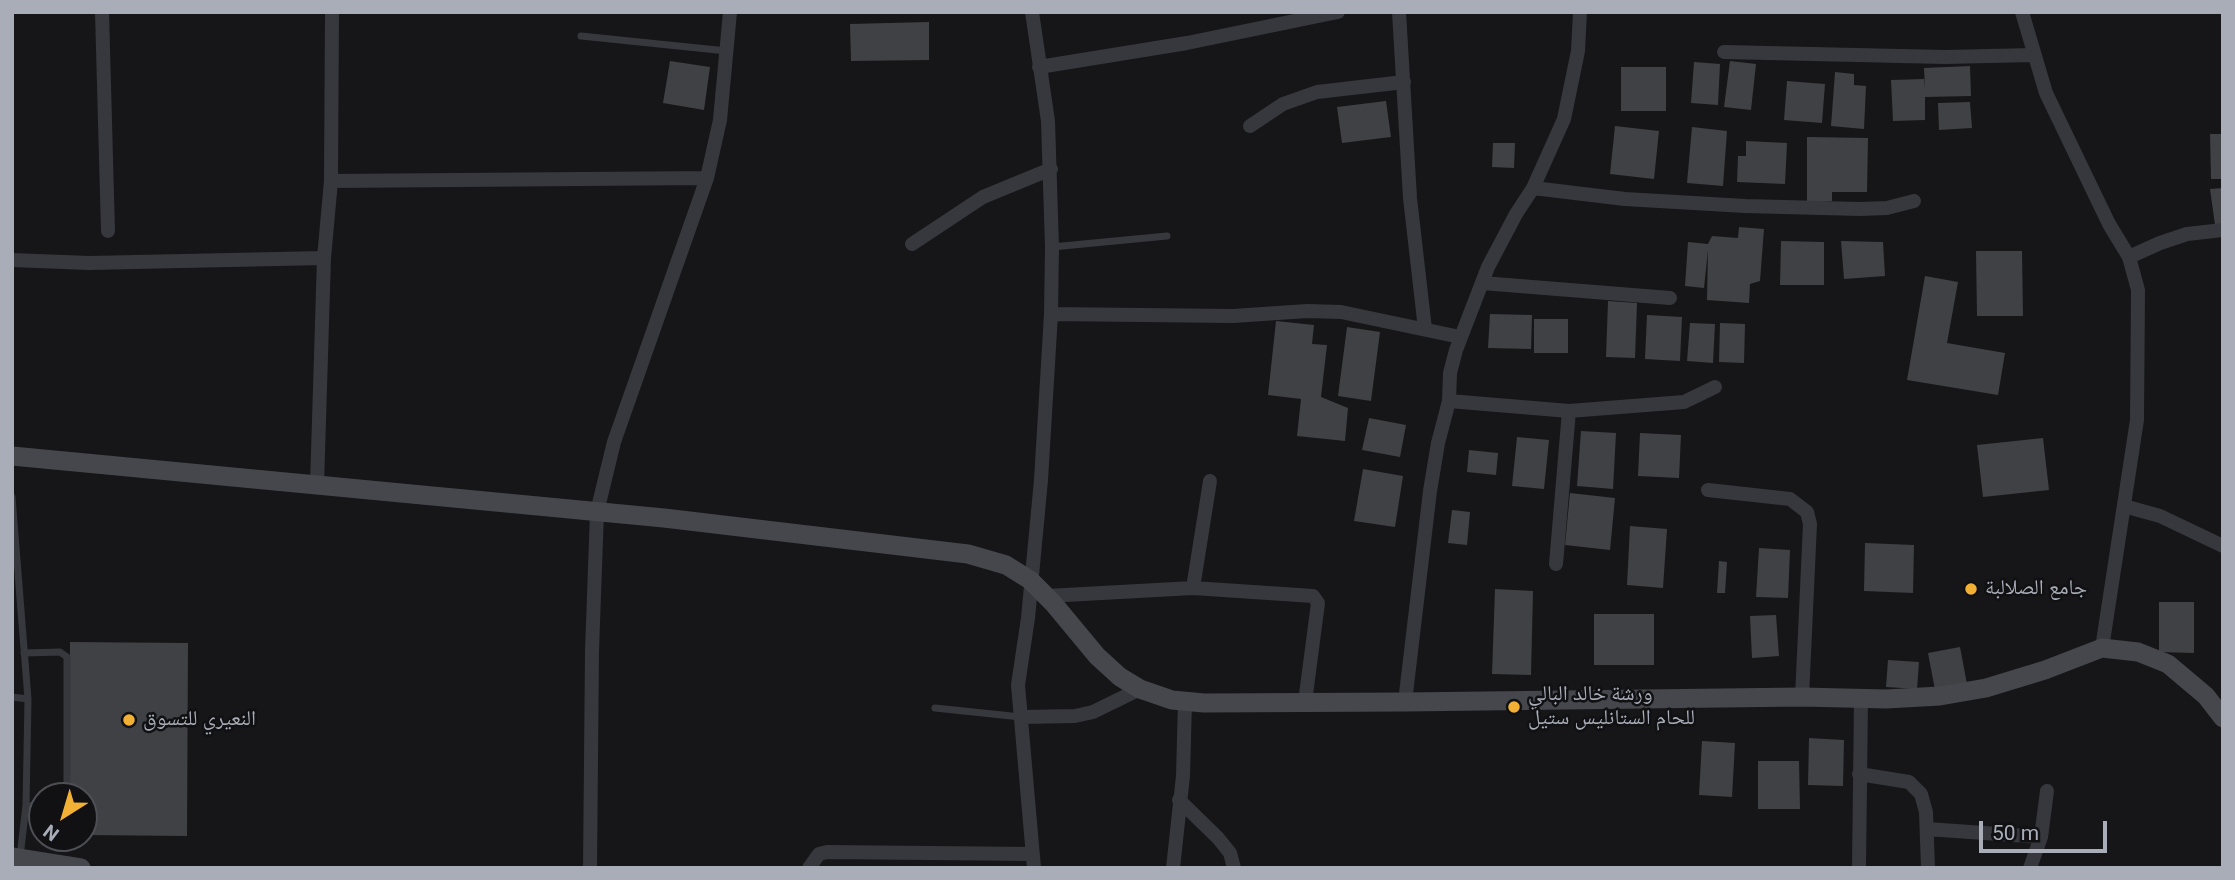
<!DOCTYPE html>
<meta charset="utf-8">
<style>
body{margin:0}
#map{position:relative;width:2235px;height:880px;overflow:hidden;background:#161618;font-family:Roboto,sans-serif}
canvas{display:block}
.frame{position:absolute;inset:0;border:14px solid #a8adb8;pointer-events:none}
.north{position:absolute;left:28px;top:782px;width:70px;height:70px;box-sizing:border-box;background:#111113;border:2px solid #4d4f55;border-radius:50%;rotate:217deg;font-size:19px;font-weight:700;line-height:28px;text-align:center;color:#a8adb8}
.north::after{content:'';display:block;margin:auto;width:24px;height:32px;background:#f2b134;clip-path:polygon(50% 0,100% 100%,50% 72%,0 100%)}
.scale{position:absolute;left:1979px;top:821px;width:128px;height:32px;box-sizing:border-box;border:4px solid #a8adb8;border-top:0;padding-left:9px;font-size:21px;line-height:24px;white-space:nowrap;color:#a8adb8;-webkit-text-stroke:5px #111113;paint-order:stroke}
</style>
<div id="map">
<canvas width="2235" height="880"></canvas>
<div class="frame"></div>
<div class="north">N</div>
<div class="scale">50 m</div>
</div>
<script>
const context = document.querySelector('canvas').getContext('2d');
context.lineJoin = 'round';
function fill(path, color) {
  context.fillStyle = color;
  context.fill(path, 'evenodd');
}
function poly(rows) {
  const path = new Path2D();
  for (const r of rows) {
    path.moveTo(r[0], r[1]);
    for (let i = 2; i < r.length; i += 2) path.lineTo(r[i], r[i + 1]);
  }
  return path;
}
function stroke(path, color, width, dash) {
  context.strokeStyle = color;
  context.lineWidth = width;
  context.lineCap = dash ? 'butt' : 'round';
  context.setLineDash(dash || []);
  context.stroke(path);
}
function drawText(font, color, halo, rows, align = 'center') {
  context.font = font + ' Roboto,"Noto Naskh Arabic",sans-serif';
  context.lineWidth = 5;
  context.setLineDash([]);
  context.textBaseline = 'middle';
  context.strokeStyle = halo;
  context.fillStyle = color;
  for (const [text, x, y, turn = 0] of rows) {
    context.save();
    context.translate(x, y);
    context.rotate((+turn || 0) * Math.PI / 180);
    context.textAlign = isNaN(turn) ? turn : align;
    if (halo) context.strokeText(text, 0, 0);
    context.fillText(text, 0, 0);
    context.restore();
  }
}
fill(poly([
 [929,22,929,60,851,61,850,24],
 [670,61,710,67,704,110,663,103],
 [1730,61,1756,64,1751,110,1724,107],
 [1694,62,1720,64,1718,105,1691,103],
 [1970,66,1971,96,1925,97,1925,120,1893,121,1891,80,1924,79,1925,89,1924,68],
 [1621,67,1666,67,1666,111,1621,111],
 [1835,72,1854,74,1854,85,1866,86,1864,129,1831,126],
 [1787,81,1825,84,1822,123,1784,120],
 [1386,101,1391,137,1342,143,1337,107],
 [1970,102,1972,128,1939,130,1938,103],
 [1615,126,1659,131,1654,179,1610,174],
 [1692,127,1727,131,1723,186,1687,183],
 [2210,134,2223,134,2223,179,2211,179],
 [1807,137,1868,138,1867,192,1832,192,1832,201,1807,201],
 [1746,141,1787,143,1785,184,1737,182,1738,156,1746,156],
 [1493,143,1515,143,1514,168,1492,167],
 [2223,188,2223,224,2215,225,2210,189],
 [1739,227,1764,229,1760,281,1750,284,1749,303,1707,300,1708,250,1704,288,1685,286,1688,242,1708,244,1712,236,1738,238],
 [1781,241,1824,242,1824,285,1780,285],
 [1841,241,1883,242,1885,276,1844,279],
 [1976,251,2022,251,2023,316,1977,316],
 [1925,276,1958,282,1947,343,2005,353,1998,395,1907,380],
 [1608,301,1637,303,1635,358,1606,357],
 [1490,314,1532,315,1531,349,1488,348],
 [1647,315,1682,317,1680,361,1645,359],
 [1534,319,1568,319,1568,353,1534,353],
 [1276,321,1314,325,1312,344,1327,345,1321,397,1348,408,1345,441,1297,436,1301,399,1268,395],
 [1690,323,1715,324,1713,363,1687,361],
 [1720,323,1745,324,1744,363,1719,362],
 [1347,327,1380,332,1371,401,1338,396],
 [1369,418,1406,425,1400,457,1362,450],
 [1581,431,1616,433,1613,489,1577,486],
 [1640,433,1681,435,1679,478,1638,476],
 [1517,437,1549,440,1544,489,1512,486],
 [2043,438,2049,490,1983,497,1977,445],
 [1469,450,1498,453,1496,475,1467,472],
 [1363,469,1403,476,1395,527,1354,521],
 [1570,493,1615,498,1610,550,1565,545],
 [1452,510,1470,512,1467,545,1448,543],
 [1630,526,1667,529,1663,588,1627,585],
 [1865,543,1914,545,1913,593,1864,591],
 [1759,548,1790,550,1788,598,1756,597],
 [1719,561,1727,562,1725,593,1717,593],
 [1495,589,1533,591,1531,675,1492,674],
 [2159,602,2194,602,2194,653,2159,652],
 [1594,614,1654,614,1654,665,1594,665],
 [1776,615,1779,656,1752,658,1750,616],
 [70,642,188,643,187,836,84,835,84,796,69,796],
 [1960,647,1967,684,1935,690,1928,653],
 [1888,660,1919,662,1917,689,1886,687],
 [1809,738,1844,740,1843,786,1808,785],
 [1702,741,1735,743,1732,797,1699,795],
 [1758,761,1799,761,1800,809,1758,809]
]), '#404145');
stroke(poly([
 [581,36,727,51],
 [1052,247,1167,236],
 [12,497,28,699,26,805,20,857],
 [24,653,60,652,67,657,67,796],
 [12,697,28,699],
 [935,708,1021,717],
 [26,805,42,808]
]), '#37383d', 7);
stroke(poly([
 [102,12,108,231],
 [332,12,331,181,707,178],
 [1032,12,1048,121,1052,247,1051,314,1041,480,1028,618,1018,685,1034,868],
 [1399,12,1410,198,1425,329],
 [2022,12,2046,93,2109,224,2129,257],
 [1724,52,1945,57,2033,55],
 [1039,67,1187,43,1338,12],
 [1250,126,1283,104,1317,92,1404,82],
 [1533,188,1625,199,1745,206,1860,209,1887,208,1914,201],
 [912,244,983,197,1051,169],
 [12,260,89,263,324,258],
 [1482,283,1670,298],
 [1051,314,1233,316,1307,311,1341,312,1460,337],
 [1449,401,1569,411,1684,402,1715,387],
 [317,485,324,258,331,181],
 [1708,490,1790,499,1807,512,1810,524,1802,697],
 [2124,506,2160,516,2223,546],
 [1556,564,1569,411],
 [1193,588,1210,481],
 [1047,596,1193,588,1313,596,1318,603,1305,702],
 [2102,648,2137,420,2138,290,2129,257,2160,243,2187,234,2223,230],
 [1405,702,1430,491,1438,443,1449,401,1450,373,1456,350,1488,267,1516,214,1533,188,1564,119,1578,51,1580,12],
 [1021,717,1075,716,1093,712,1140,689],
 [1859,774,1909,782,1921,794,1926,812,1928,868],
 [1179,800,1218,838,1230,853,1234,868],
 [1927,829,2041,837],
 [590,868,592,651,597,512,614,442,707,178,720,120,730,12],
 [809,868,819,854,827,852,1033,854],
 [1173,868,1183,776,1185,701],
 [1859,868,1861,698],
 [2030,868,2041,837,2047,791]
]), '#37383d', 14);
stroke(poly([
 [12,456,664,518,968,554,1006,565,1030,580,1053,603,1097,656,1120,677,1140,689,1172,700,1204,703,1405,702,1802,697,1886,699,1940,696,1986,688,2045,670,2102,648,2138,652,2168,664,2206,696,2223,718],
 [12,857,81,868]
]), '#45474d', 19);
for (const [x, y, r, color] of [
 [1971,589,7,"#f2b134"],
 [1514,707,7,"#f2b134"],
 [129,720,7,"#f2b134"]
]) {
  const dot = new Path2D();
  dot.arc(x, y, r, 0, 2 * Math.PI);
  context.fillStyle = color;
  context.fill(dot);
  stroke(dot, '#111113', 2.5);
}
drawText('21px', '#a8adb8', '#111113', [
 ["جامع الصلالبة",1985,589],
 ["ورشة خالد البالي",1528,695],
 ["للحام الستانليس ستيل",1528,719],
 ["النعيري للتسوق",143,720]
], 'left');
</script>
